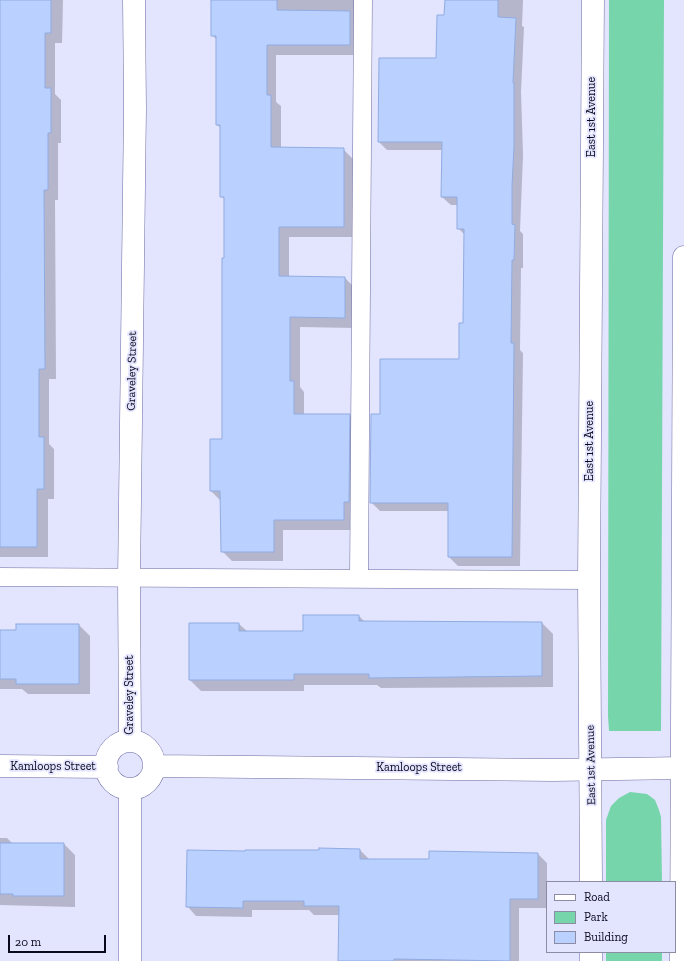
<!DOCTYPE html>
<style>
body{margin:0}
#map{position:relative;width:684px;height:961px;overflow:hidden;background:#e3e4fe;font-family:"Zilla Slab",serif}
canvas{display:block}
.legend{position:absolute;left:546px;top:881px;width:130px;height:72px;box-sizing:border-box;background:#e3e4fe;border:1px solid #8c8ca4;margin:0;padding:5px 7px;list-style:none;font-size:12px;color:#0a081d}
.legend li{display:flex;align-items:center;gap:8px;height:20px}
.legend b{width:20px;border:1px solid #8c8ca4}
.scale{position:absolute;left:8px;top:935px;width:98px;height:18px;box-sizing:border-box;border:2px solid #0a081d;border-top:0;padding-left:5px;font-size:12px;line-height:14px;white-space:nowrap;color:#0a081d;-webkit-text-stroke:3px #e3e4fe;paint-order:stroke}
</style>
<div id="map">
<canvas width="684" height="961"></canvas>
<ul class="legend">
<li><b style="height:5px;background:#fff"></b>Road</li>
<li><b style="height:11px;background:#77d5ac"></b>Park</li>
<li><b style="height:11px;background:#bad1ff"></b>Building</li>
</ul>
<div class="scale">20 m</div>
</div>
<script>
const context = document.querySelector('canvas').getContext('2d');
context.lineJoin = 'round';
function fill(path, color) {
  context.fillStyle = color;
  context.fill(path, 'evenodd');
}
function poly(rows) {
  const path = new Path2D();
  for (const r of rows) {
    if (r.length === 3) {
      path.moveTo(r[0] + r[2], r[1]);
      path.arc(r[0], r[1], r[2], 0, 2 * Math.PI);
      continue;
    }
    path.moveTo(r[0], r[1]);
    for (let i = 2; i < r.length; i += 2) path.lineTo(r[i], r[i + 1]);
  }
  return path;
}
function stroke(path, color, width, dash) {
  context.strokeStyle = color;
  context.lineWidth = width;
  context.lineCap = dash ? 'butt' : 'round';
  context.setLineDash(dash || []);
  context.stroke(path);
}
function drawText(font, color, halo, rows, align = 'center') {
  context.font = font + ' "Zilla Slab",serif';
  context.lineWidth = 3.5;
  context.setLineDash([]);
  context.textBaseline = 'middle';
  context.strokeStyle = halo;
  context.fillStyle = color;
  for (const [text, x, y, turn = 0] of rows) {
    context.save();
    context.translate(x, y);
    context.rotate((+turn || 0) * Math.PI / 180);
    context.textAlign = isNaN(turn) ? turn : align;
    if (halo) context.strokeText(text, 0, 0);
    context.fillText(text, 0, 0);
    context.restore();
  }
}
fill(poly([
 [609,0,664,0,661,731,609,731,608,716],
 [630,792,647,794,655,800,659,810,661,817,662,882,606,882,606,820,611,806,619,798],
 [606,952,662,952,662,961,606,961]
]), '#77d5ac');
fill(poly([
 [0,0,63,0,62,43,55,43,55,94,61,100,61,143,58,143,58,200,55,200,56,379,49,379,49,444,54,449,54,499,48,499,48,557,0,557],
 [212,0,356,0,359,55,276,55,276,102,281,106,281,148,343,149,353,159,353,237,289,237,289,277,345,278,355,288,355,328,300,327,300,387,304,392,304,415,349,415,360,426,353,530,283,530,283,561,232,561,222,551,221,501,211,491,223,440,225,259,225,200,221,196,221,128,217,125,217,40,212,35],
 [446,0,523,0,522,26,524,27,521,92,523,155,520,231,523,234,523,268,521,268,520,350,523,353,520,566,458,566,449,557,449,511,380,511,371,502,381,415,460,360,464,324,465,235,458,228,458,205,451,205,442,197,443,150,387,150,379,142,436,59,445,16],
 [359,616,365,622,542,623,553,634,553,687,381,688,377,685,304,685,304,691,201,691,190,680,190,624,239,624,248,632,304,632],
 [79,625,90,636,90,694,28,694,22,689,0,689,0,631],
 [0,838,7,838,13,844,64,844,75,855,75,907,0,905],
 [360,850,369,859,430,860,538,854,547,863,547,908,519,908,519,961,339,961,339,915,314,915,309,910,252,910,252,917,196,916,187,906,246,852]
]), '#0003');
const building = poly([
 [0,0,51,0,51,33,45,33,45,88,51,88,51,133,48,133,48,190,44,190,45,369,39,369,39,437,44,437,44,489,37,489,37,547,0,547,0,0],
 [211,0,277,0,277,10,350,11,350,45,267,45,267,95,271,95,271,147,344,148,344,227,279,227,279,276,345,277,345,318,290,317,290,381,294,381,294,414,350,414,349,502,344,502,344,520,274,520,274,552,221,552,220,491,210,491,210,439,222,439,222,258,224,258,224,197,220,197,220,125,216,125,216,36,211,36,211,0],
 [445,0,498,0,498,17,516,18,513,83,514,83,514,146,512,186,512,224,515,225,514,260,512,260,511,343,514,343,512,557,448,557,448,503,370,503,371,414,380,414,380,359,459,359,459,323,463,323,464,229,457,229,457,197,441,197,442,142,378,142,379,58,436,58,437,15,444,15,445,0],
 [303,615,359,615,359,621,542,622,542,676,369,678,369,674,294,674,294,680,189,680,189,623,239,623,239,631,303,631,303,615],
 [16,624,79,624,79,684,16,684,16,679,0,679,0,630,16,630,16,624],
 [0,843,64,843,64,896,13,896,13,894,0,894,0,843],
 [319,848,360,849,360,859,429,859,429,851,538,853,538,899,510,899,510,961,394,959,394,961,338,961,339,906,304,906,304,901,243,901,243,908,186,907,187,850,245,851,245,850,319,850,319,848]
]);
fill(building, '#bad1ff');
stroke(building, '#8fabe2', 1);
const lane = poly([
 [0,577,589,580],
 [359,579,363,0]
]);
const street = poly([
 [130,741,129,579,135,108,134,0],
 [130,765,24],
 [0,766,107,767],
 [154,766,553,770,684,768],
 [130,789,130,961]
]);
const secondary = poly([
 [591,882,589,580,593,0],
 [591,961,591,952],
 [681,961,684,257]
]);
stroke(lane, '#6c6ba3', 19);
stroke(street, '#6c6ba3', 23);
stroke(secondary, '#6c6ba3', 23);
stroke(lane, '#fff', 18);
stroke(street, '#fff', 22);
stroke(secondary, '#fff', 22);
drawText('12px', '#0a081d', '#e3e4fe', [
 ["East 1st Avenue",592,117,-90],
 ["Graveley Street",132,371,-89],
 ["East 1st Avenue",590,441,-90],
 ["Graveley Street",130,695,-90],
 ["East 1st Avenue",591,765,-91],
 ["Kamloops Street",53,767],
 ["Kamloops Street",419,768]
]);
</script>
